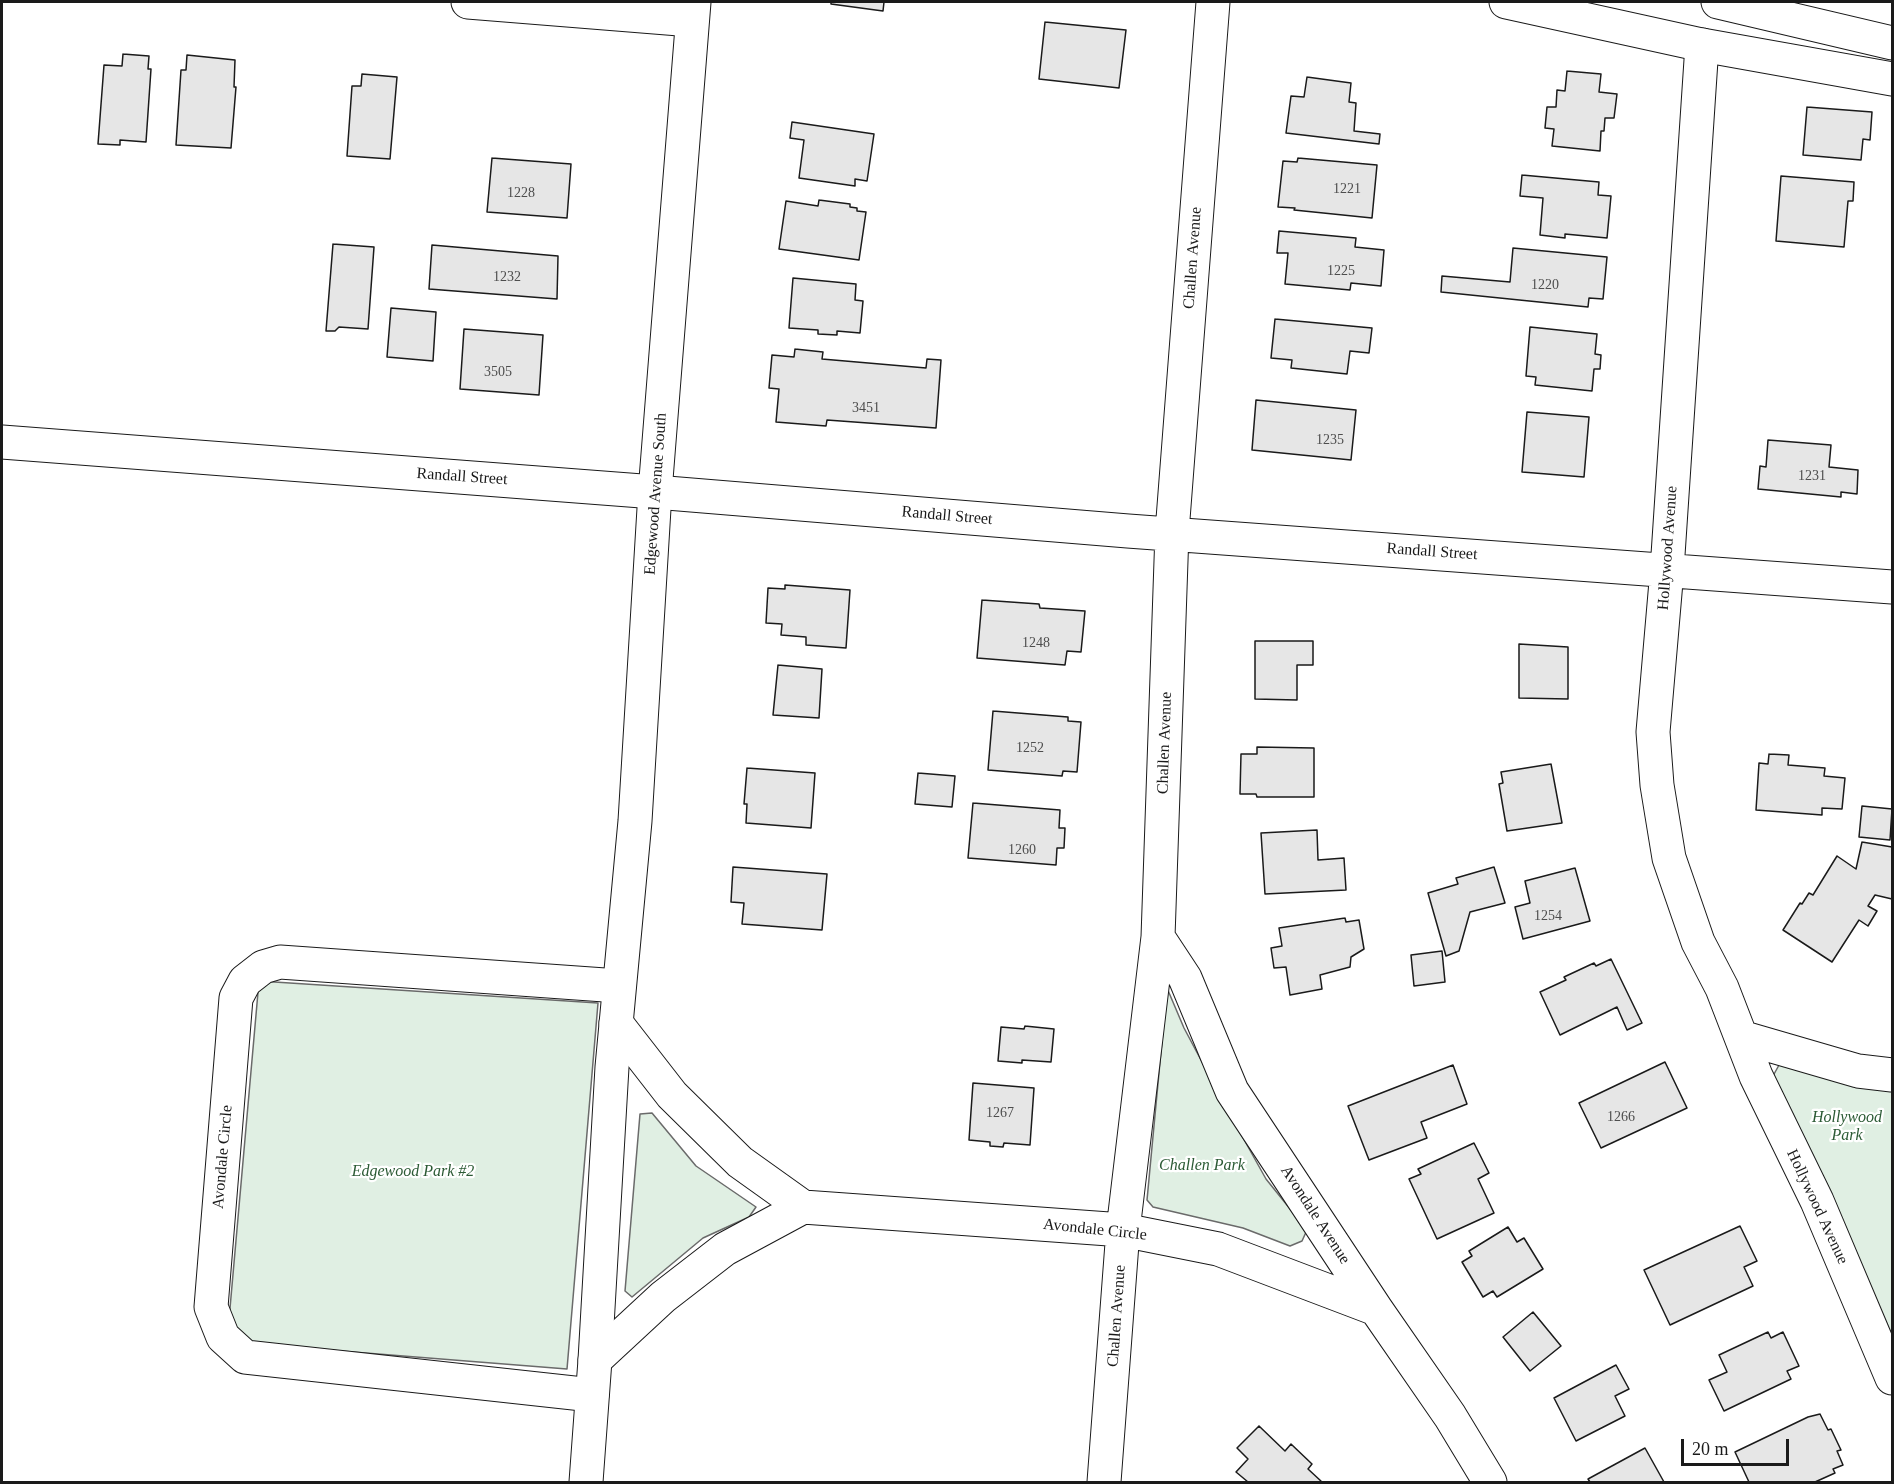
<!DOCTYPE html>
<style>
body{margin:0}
#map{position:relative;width:1894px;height:1484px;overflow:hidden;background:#fff;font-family:"Times New Roman",serif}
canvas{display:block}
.frame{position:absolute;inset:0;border:3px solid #1a1a1a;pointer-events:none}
.scale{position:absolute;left:1681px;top:1439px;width:108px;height:27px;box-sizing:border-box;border:3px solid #1a1a1a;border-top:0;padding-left:8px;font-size:18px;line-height:21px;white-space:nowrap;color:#1a1a1a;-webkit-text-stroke:4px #fff;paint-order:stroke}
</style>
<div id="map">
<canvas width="1894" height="1484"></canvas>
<div class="frame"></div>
<div class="scale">20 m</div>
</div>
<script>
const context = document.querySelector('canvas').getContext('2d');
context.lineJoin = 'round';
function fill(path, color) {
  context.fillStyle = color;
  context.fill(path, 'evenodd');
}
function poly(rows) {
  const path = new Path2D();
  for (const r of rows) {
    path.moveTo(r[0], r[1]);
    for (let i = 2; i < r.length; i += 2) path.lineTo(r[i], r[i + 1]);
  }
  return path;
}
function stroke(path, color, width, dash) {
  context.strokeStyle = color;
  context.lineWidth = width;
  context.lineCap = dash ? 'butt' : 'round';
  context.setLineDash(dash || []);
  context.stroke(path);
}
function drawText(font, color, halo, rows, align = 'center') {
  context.font = font + ' "Times New Roman",serif';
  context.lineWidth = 4.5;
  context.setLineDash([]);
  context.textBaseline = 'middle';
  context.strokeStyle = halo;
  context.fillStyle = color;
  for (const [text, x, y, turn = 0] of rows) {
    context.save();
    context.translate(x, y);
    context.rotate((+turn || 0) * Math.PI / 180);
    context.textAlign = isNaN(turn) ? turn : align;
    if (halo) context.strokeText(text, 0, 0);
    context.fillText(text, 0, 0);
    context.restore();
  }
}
const green = poly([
 [259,981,598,1003,567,1369,227,1342,259,981],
 [1167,988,1184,1028,1227,1109,1266,1179,1307,1230,1302,1241,1290,1246,1243,1228,1153,1207,1147,1200,1167,988],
 [1779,1065,1794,1066,1892,1086,1892,1341,1773,1076,1779,1065],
 [652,1113,696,1166,756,1207,749,1217,703,1238,632,1297,625,1291,640,1114,652,1113]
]);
fill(green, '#e0efe3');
stroke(green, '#6a6a6a', 1.5);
const building = poly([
 [831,2,884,2,883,11,831,4,831,2],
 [1045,22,1126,30,1119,88,1039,79,1045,22],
 [123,54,149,56,148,69,151,69,146,142,120,140,120,145,98,144,104,65,122,66,123,54],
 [187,55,235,60,234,87,236,87,231,148,176,145,181,70,186,70,187,55],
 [1567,71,1601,74,1599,92,1617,94,1614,118,1605,118,1604,131,1601,131,1600,151,1552,146,1554,129,1545,128,1547,107,1556,107,1557,90,1565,91,1567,71],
 [362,74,397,77,390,159,347,156,352,86,361,86,362,74],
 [1307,77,1351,83,1349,102,1356,103,1354,131,1380,134,1379,144,1286,133,1291,96,1304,97,1307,77],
 [1807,107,1872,112,1870,140,1863,139,1861,160,1803,155,1807,107],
 [792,122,874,134,867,181,855,179,855,186,799,178,804,140,790,138,792,122],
 [492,158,571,164,567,218,487,212,492,158],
 [1298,158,1377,165,1372,218,1294,210,1295,208,1278,207,1283,161,1297,162,1298,158],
 [1522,175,1599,182,1598,195,1611,196,1607,238,1565,234,1565,238,1540,235,1543,198,1520,196,1522,175],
 [1781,176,1854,182,1853,201,1848,201,1844,247,1776,241,1781,176],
 [819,200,850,204,850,207,857,208,857,211,866,212,859,260,779,249,786,201,818,206,819,200],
 [1279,231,1356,238,1355,247,1384,250,1381,286,1351,283,1350,290,1285,284,1288,253,1277,253,1279,231],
 [333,244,374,247,368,329,339,327,335,331,326,331,333,244],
 [432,245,558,256,557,299,429,289,432,245],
 [1513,248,1607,257,1603,299,1589,298,1588,307,1441,292,1442,276,1510,282,1513,248],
 [793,278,856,284,855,300,863,301,860,333,837,331,837,335,818,334,818,330,789,328,793,278],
 [391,308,436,312,433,361,387,357,391,308],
 [1275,319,1372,328,1369,353,1350,351,1347,374,1291,368,1292,360,1271,358,1275,319],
 [1530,327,1597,334,1595,354,1601,355,1600,369,1594,369,1592,391,1535,385,1536,377,1526,376,1530,327],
 [464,329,543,335,539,395,460,389,464,329],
 [795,349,823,352,822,359,926,368,927,359,941,360,936,428,827,420,826,426,776,422,779,389,769,388,772,355,794,357,795,349],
 [1256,400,1356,410,1351,460,1252,450,1256,400],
 [1527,412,1589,417,1584,477,1522,472,1527,412],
 [1768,440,1831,445,1829,467,1858,470,1857,494,1841,492,1841,497,1758,489,1760,466,1766,467,1768,440],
 [785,585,850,590,846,648,806,645,806,637,781,635,782,624,766,623,768,588,785,589,785,585],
 [982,600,1039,604,1040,608,1085,611,1081,652,1067,651,1065,665,977,658,982,600],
 [1255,641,1313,641,1313,665,1297,665,1297,700,1255,699,1255,641],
 [1519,644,1568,647,1568,699,1519,698,1519,644],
 [778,665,822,669,819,718,773,715,778,665],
 [993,711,1068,717,1068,721,1081,722,1077,772,1063,771,1062,776,988,770,993,711],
 [1257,747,1314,748,1314,797,1257,797,1256,794,1240,794,1241,754,1257,754,1257,747],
 [1769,754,1789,755,1788,765,1825,768,1824,776,1845,778,1842,809,1822,808,1822,815,1756,810,1759,763,1768,764,1769,754],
 [1551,764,1562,823,1507,831,1499,784,1503,783,1501,772,1551,764],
 [747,768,815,773,811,828,746,823,747,804,744,804,747,768],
 [918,773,955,776,952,807,915,804,918,773],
 [973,803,1060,810,1059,828,1065,828,1064,848,1057,848,1056,865,968,858,973,803],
 [1862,806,1892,809,1890,840,1859,837,1862,806],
 [1317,830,1318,860,1344,858,1346,890,1265,894,1261,833,1317,830],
 [1862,842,1892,847,1892,899,1875,895,1868,906,1877,911,1868,926,1859,920,1832,962,1783,930,1800,903,1802,904,1809,893,1813,895,1837,856,1856,869,1862,842],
 [733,867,827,874,822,930,742,924,744,903,731,902,733,867],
 [1494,867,1505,903,1470,912,1459,951,1446,956,1428,893,1458,884,1456,878,1494,867],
 [1575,868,1590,921,1523,939,1515,907,1530,903,1525,881,1575,868],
 [1345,918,1346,922,1359,920,1364,949,1351,957,1350,967,1320,975,1322,989,1290,995,1286,967,1274,968,1271,948,1282,946,1279,928,1345,918],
 [1442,951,1445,982,1414,986,1411,955,1442,951],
 [1611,959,1642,1023,1627,1030,1617,1007,1560,1035,1540,992,1566,980,1564,977,1594,963,1596,966,1611,959],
 [1025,1026,1054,1029,1051,1062,1022,1060,1022,1063,998,1061,1001,1027,1024,1029,1025,1026],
 [1665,1062,1687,1108,1601,1148,1579,1103,1665,1062],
 [1453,1065,1467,1104,1421,1122,1427,1138,1369,1160,1348,1106,1453,1065],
 [973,1083,1034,1088,1030,1145,1004,1143,1003,1147,990,1146,990,1142,969,1140,973,1083],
 [1474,1143,1489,1173,1478,1179,1494,1213,1437,1239,1409,1179,1421,1174,1418,1169,1474,1143],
 [1740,1226,1757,1261,1744,1267,1753,1286,1670,1325,1644,1270,1740,1226],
 [1508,1227,1517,1242,1524,1238,1543,1269,1497,1297,1493,1291,1483,1297,1462,1262,1472,1256,1469,1251,1508,1227],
 [1533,1312,1561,1346,1530,1371,1503,1337,1533,1312],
 [1768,1332,1771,1338,1783,1332,1799,1366,1787,1371,1791,1379,1724,1411,1709,1380,1727,1372,1719,1355,1768,1332],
 [1616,1365,1629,1389,1615,1396,1625,1416,1576,1441,1554,1398,1616,1365],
 [1820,1414,1828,1430,1831,1429,1841,1450,1837,1451,1843,1465,1833,1469,1835,1473,1815,1482,1749,1482,1735,1452,1808,1417,1820,1414],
 [1259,1426,1285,1451,1291,1444,1312,1464,1308,1469,1322,1482,1248,1482,1236,1472,1248,1459,1237,1448,1259,1426],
 [1645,1448,1664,1482,1590,1482,1588,1479,1645,1448]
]);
fill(building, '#e6e6e6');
stroke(building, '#1a1a1a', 1.5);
const minor = poly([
 [468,2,692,20],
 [1702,45,1667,570,1653,732,1657,785,1669,858,1698,942,1722,988,1756,1076,1817,1201,1892,1378],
 [2,442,655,492,1128,531,1892,587],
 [1158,937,1185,978,1232,1091,1376,1309,1450,1416,1490,1482],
 [616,1023,672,1095,740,1162,803,1207],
 [1741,1037,1858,1071,1892,1075],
 [595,1360,663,1297,725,1249,803,1207,1123,1230,1218,1249,1376,1309],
 [592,1395,245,1357,223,1337,211,1307,236,998,245,981,263,967,280,962,619,986],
 [1104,1482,1123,1230,1158,937,1172,532,1213,2]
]);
const major = poly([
 [586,1482,595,1360,612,1067,635,821,655,492,694,2]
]);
const highway = poly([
 [1506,2,1702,45,1892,79],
 [1718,2,1892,43]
]);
stroke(minor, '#1a1a1a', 35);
stroke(major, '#1a1a1a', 35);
stroke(highway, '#1a1a1a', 35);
stroke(minor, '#fff', 33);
stroke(major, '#fff', 33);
stroke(highway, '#fff', 33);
drawText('14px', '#4d4d4d', null, [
 ["1221",1347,189],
 ["1228",521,193],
 ["1225",1341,271],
 ["1232",507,277],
 ["1220",1545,285],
 ["3505",498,372],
 ["3451",866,408],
 ["1235",1330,440],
 ["1231",1812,476],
 ["1248",1036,643],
 ["1252",1030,748],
 ["1260",1022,850],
 ["1254",1548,916],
 ["1267",1000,1113],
 ["1266",1621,1117]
]);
drawText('16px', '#1a1a1a', '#fff', [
 ["Challen Avenue",1193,258,-86],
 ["Randall Street",462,477,4],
 ["Edgewood Avenue South",656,494,-86],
 ["Randall Street",947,516,5],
 ["Hollywood Avenue",1668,548,-86],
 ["Randall Street",1432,552,4],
 ["Challen Avenue",1165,743,-88],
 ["Avondale Circle",223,1157,-85],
 ["Hollywood Avenue",1817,1207,65],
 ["Avondale Avenue",1315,1215,57],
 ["Avondale Circle",1095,1230,6],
 ["Challen Avenue",1117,1316,-86]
]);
drawText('italic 16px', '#2b5a34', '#fff', [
 ["Hollywood",1847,1118],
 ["Park",1847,1136],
 ["Challen Park",1202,1166],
 ["Edgewood Park #2",413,1172]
]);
</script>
